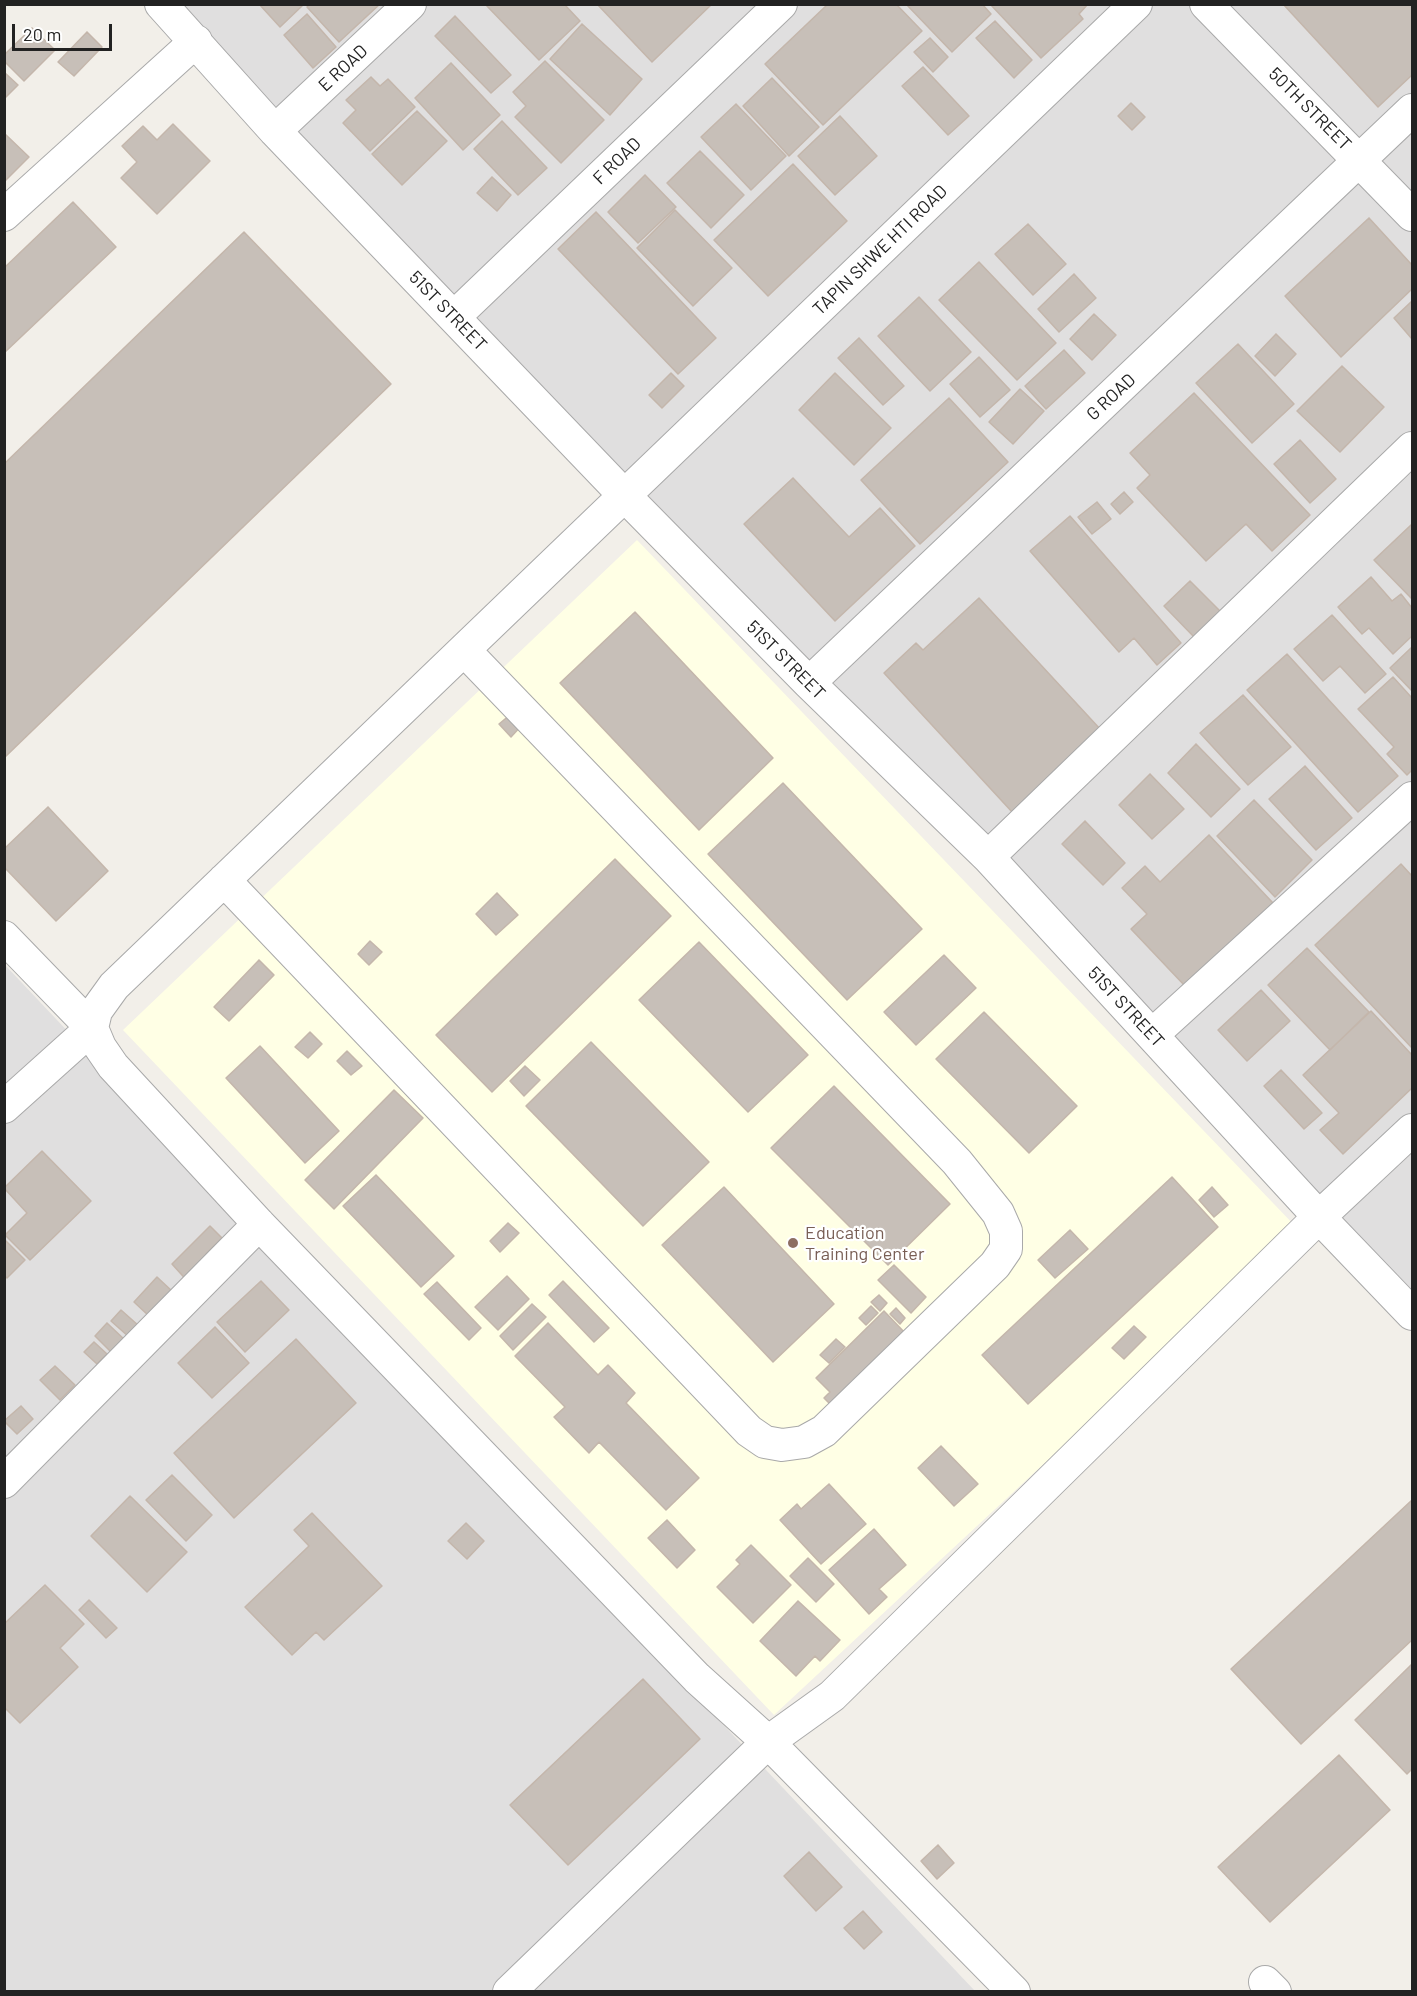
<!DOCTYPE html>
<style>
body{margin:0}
#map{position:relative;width:1417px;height:1996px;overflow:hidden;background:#f2efe9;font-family:Barlow,sans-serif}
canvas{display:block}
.frame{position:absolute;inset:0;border:6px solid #222;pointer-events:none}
.scale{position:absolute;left:12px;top:24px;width:100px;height:27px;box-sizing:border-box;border:3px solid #222;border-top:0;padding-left:8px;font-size:18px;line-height:21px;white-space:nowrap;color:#222;-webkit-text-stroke:4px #fff;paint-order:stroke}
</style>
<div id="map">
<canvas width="1417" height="1996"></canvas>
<div class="frame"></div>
<div class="scale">20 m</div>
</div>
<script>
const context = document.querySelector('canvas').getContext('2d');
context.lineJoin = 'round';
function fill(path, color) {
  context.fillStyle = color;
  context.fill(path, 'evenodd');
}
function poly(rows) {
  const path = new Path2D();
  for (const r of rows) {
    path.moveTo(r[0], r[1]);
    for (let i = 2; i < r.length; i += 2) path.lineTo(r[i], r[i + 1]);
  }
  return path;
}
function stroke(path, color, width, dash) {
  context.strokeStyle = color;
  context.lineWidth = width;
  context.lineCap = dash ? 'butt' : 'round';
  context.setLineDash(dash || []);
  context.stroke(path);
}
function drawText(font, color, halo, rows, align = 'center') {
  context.font = font + ' Barlow,sans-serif';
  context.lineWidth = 4.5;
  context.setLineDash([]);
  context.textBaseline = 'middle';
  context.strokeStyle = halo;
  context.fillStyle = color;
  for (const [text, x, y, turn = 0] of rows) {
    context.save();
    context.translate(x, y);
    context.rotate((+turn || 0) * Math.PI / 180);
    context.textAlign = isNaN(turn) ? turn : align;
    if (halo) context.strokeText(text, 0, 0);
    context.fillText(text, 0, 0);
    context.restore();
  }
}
fill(poly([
 [171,5,1412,5,1412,1292],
 [5,965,975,1991,5,1991]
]), '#e0dfdf');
fill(poly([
 [637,540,1297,1228,774,1715,123,1030]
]), '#ffffe5');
const building = poly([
 [259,4,301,4,302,6,280,27,259,4],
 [310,4,380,4,339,42,307,7,310,4],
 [485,4,564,4,580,21,539,60,485,4],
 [597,4,712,4,652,62,597,4],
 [828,4,896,4,922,31,823,125,765,64,828,4],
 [906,4,982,4,991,14,952,52,906,4],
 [990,4,1088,4,1079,14,1083,19,1041,58,990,4],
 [1283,4,1412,4,1412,75,1378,107,1283,4],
 [307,14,336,47,313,68,284,35,307,14],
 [455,16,511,75,491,93,435,36,455,16],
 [995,21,1032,60,1014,78,976,38,995,21],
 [582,24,642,79,610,115,550,59,582,24],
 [32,28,55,50,24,81,4,61,4,55,32,28],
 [87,32,102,47,74,76,58,62,87,32],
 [930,38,948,57,933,72,914,52,930,38],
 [545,61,604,120,561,163,515,117,526,106,513,92,545,61],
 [451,63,500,115,463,150,415,98,451,63],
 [923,67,969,116,948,135,902,86,923,67],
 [4,72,18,85,4,99,4,72],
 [371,77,380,86,388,79,415,107,370,151,343,123,356,110,346,100,371,77],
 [772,78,819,127,789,156,743,106,772,78],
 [1131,103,1145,117,1132,130,1118,116,1131,103],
 [736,104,786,156,751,190,701,137,736,104],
 [417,111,447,141,402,185,372,154,417,111],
 [840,116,877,156,835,195,798,156,840,116],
 [502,121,547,168,518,195,474,149,502,121],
 [173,124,210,161,157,214,121,178,137,162,122,146,143,126,157,140,173,124],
 [4,133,29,157,4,182,4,133],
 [700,151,744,195,711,228,667,183,700,151],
 [793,164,847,221,768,296,714,240,793,164],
 [645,175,676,207,638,243,608,212,645,175],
 [492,177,511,195,497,211,477,193,492,177],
 [73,202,116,247,4,353,4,268,73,202],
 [675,210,732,268,693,306,637,248,675,210],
 [596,212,716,338,678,374,558,249,596,212],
 [1369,218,1412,265,1412,289,1341,357,1285,296,1369,218],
 [1028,224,1066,264,1033,295,995,254,1028,224],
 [244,232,391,384,4,758,4,464,244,232],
 [979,262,1056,343,1017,380,939,300,979,262],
 [1074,274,1096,298,1059,332,1038,309,1074,274],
 [919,297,971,352,930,391,878,336,919,297],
 [1412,301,1412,339,1394,318,1412,301],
 [1094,314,1116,335,1092,360,1070,339,1094,314],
 [1276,334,1296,354,1275,376,1255,356,1276,334],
 [859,338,904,386,883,405,838,358,859,338],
 [1238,344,1294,404,1252,443,1196,383,1238,344],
 [1064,350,1085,373,1046,409,1025,386,1064,350],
 [979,357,1010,390,980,417,950,384,979,357],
 [1342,366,1384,407,1340,452,1297,411,1342,366],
 [671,373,684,386,662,408,649,395,671,373],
 [835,373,891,428,854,465,799,410,835,373],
 [1020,389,1044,411,1013,444,989,422,1020,389],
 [1194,393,1310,515,1272,551,1246,524,1206,561,1137,488,1150,475,1130,453,1194,393],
 [949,398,1008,462,920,544,861,480,949,398],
 [1300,440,1336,479,1310,503,1274,464,1300,440],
 [793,478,849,537,880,508,915,546,835,621,744,524,793,478],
 [1124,492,1133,502,1120,514,1111,504,1124,492],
 [1097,502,1111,519,1092,534,1078,517,1097,502],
 [1070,516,1181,643,1157,665,1134,638,1119,652,1030,551,1070,516],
 [1411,525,1412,526,1412,599,1374,560,1411,525],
 [1371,577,1392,601,1401,594,1412,608,1412,636,1393,654,1369,628,1362,634,1338,607,1371,577],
 [1190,581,1221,612,1195,638,1164,606,1190,581],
 [979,598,1101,730,1013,813,884,673,916,643,923,650,979,598],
 [635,612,773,758,699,830,560,683,635,612],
 [1332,615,1386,674,1365,693,1340,666,1323,681,1294,649,1332,615],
 [1412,647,1412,691,1390,668,1412,647],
 [1287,654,1398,776,1358,812,1247,690,1287,654],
 [1393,677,1412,698,1412,770,1407,775,1387,754,1394,747,1358,709,1393,677],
 [1243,695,1291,747,1248,785,1200,733,1243,695],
 [511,714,522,725,511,737,499,724,511,714],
 [1196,744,1240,789,1211,817,1168,773,1196,744],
 [1305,766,1352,818,1316,850,1269,799,1305,766],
 [1150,774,1184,809,1152,839,1119,805,1150,774],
 [783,783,922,929,847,1000,708,854,783,783],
 [1254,800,1312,860,1275,897,1217,836,1254,800],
 [48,807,108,871,56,921,4,867,4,849,48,807],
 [1085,821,1125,863,1103,885,1062,844,1085,821],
 [1209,835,1273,903,1185,986,1131,929,1147,914,1122,888,1145,866,1160,882,1209,835],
 [615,859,671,916,492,1092,436,1035,615,859],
 [1401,864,1412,876,1412,1048,1315,945,1401,864],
 [497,893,518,915,496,935,476,914,497,893],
 [370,941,382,952,369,965,358,954,370,941],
 [699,942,808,1055,748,1112,639,1000,699,942],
 [1307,948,1369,1012,1330,1050,1268,985,1307,948],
 [944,955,976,988,916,1045,884,1012,944,955],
 [259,960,274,975,229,1021,214,1007,259,960],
 [1261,990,1290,1021,1247,1061,1218,1030,1261,990],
 [1371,1011,1412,1055,1412,1088,1343,1154,1320,1130,1339,1113,1303,1075,1371,1011],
 [984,1012,1077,1106,1029,1153,936,1059,984,1012],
 [310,1032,322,1044,308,1058,295,1047,310,1032],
 [591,1042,709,1162,643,1226,526,1106,591,1042],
 [260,1046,339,1131,305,1163,226,1078,260,1046],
 [347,1051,362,1066,351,1075,337,1061,347,1051],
 [525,1066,540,1080,524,1096,510,1081,525,1066],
 [1281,1070,1322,1113,1304,1129,1264,1086,1281,1070],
 [834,1086,950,1204,888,1265,771,1148,834,1086],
 [394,1090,423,1118,334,1209,305,1180,394,1090],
 [42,1151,91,1201,30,1260,5,1235,27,1213,4,1188,42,1151],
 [376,1175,454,1256,421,1287,343,1206,376,1175],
 [1172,1177,1218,1227,1028,1404,982,1355,1172,1177],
 [724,1187,834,1304,773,1362,662,1245,724,1187],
 [1212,1187,1228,1205,1214,1217,1199,1200,1212,1187],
 [508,1223,519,1233,500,1252,490,1241,508,1223],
 [210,1226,222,1238,206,1254,213,1261,190,1284,172,1264,210,1226],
 [1070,1230,1088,1249,1055,1278,1038,1260,1070,1230],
 [4,1239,25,1260,7,1278,4,1275,4,1239],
 [894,1265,926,1297,911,1313,878,1280,894,1265],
 [507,1276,529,1299,498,1330,475,1307,507,1276],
 [157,1277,173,1292,150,1317,134,1302,157,1277],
 [261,1281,289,1310,245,1352,217,1322,261,1281],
 [563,1281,609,1328,594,1342,549,1295,563,1281],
 [437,1282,481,1328,469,1340,424,1294,437,1282],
 [879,1295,887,1303,880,1311,871,1302,879,1295],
 [532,1304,546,1317,513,1350,500,1336,532,1304],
 [871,1306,878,1313,866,1325,859,1318,871,1306],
 [896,1308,905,1318,900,1324,890,1314,896,1308],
 [121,1310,139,1326,129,1337,111,1321,121,1310],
 [884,1311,907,1335,834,1408,824,1398,830,1392,816,1378,884,1311],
 [107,1323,127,1342,114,1355,95,1336,107,1323],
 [548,1323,598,1375,608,1365,635,1393,626,1403,699,1478,666,1510,599,1442,589,1453,554,1417,565,1407,515,1356,548,1323],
 [1134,1326,1146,1337,1124,1359,1112,1348,1134,1326],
 [215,1327,249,1363,212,1398,178,1363,215,1327],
 [296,1339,356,1403,234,1518,174,1453,296,1339],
 [836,1339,845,1347,829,1363,820,1355,836,1339],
 [94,1342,107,1354,97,1364,84,1352,94,1342],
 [55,1366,75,1385,60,1400,40,1380,55,1366],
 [21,1406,33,1419,17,1434,4,1421,21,1406],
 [941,1446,978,1484,954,1506,918,1468,941,1446],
 [172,1475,212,1515,186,1541,146,1500,172,1475],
 [829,1484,866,1524,821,1564,780,1520,797,1504,801,1509,829,1484],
 [130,1496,187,1552,147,1592,91,1536,130,1496],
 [1412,1500,1412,1640,1301,1744,1231,1669,1412,1500],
 [312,1513,382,1586,324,1640,316,1632,292,1655,245,1607,309,1546,294,1530,312,1513],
 [667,1520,695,1550,677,1568,648,1538,667,1520],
 [466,1523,484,1541,467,1559,448,1541,466,1523],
 [874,1529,906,1565,879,1589,887,1597,869,1614,829,1570,874,1529],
 [751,1545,791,1585,753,1623,717,1587,740,1564,736,1560,751,1545],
 [808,1558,834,1584,816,1602,790,1576,808,1558],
 [45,1585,84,1624,60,1648,78,1667,20,1723,4,1707,4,1624,45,1585],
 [89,1600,117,1628,106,1638,79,1610,89,1600],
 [798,1601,840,1640,820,1661,815,1656,796,1676,760,1641,798,1601],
 [1412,1664,1412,1769,1407,1774,1355,1720,1412,1664],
 [643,1679,700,1739,568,1865,510,1805,643,1679],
 [1339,1755,1390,1810,1270,1922,1218,1867,1339,1755],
 [938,1845,954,1863,937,1879,921,1861,938,1845],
 [809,1852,842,1887,816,1911,784,1876,809,1852],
 [863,1911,882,1932,864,1949,844,1928,863,1911]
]);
fill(building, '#c7bfb8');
stroke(building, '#c4b6ab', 1.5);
const minor = poly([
 [161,4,275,131,624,495,809,683,988,857,1319,1217,1412,1314],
 [1136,4,114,986,96,1011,92,1028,100,1047,113,1066,259,1224,697,1678,768,1742,832,1696,1319,1217,1412,1130],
 [1206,4,1412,215],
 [275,131,410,4],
 [4,215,196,41],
 [454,317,781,4],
 [809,683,1412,110],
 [988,857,1412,448],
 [224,880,749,1431,765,1442,782,1445,804,1442,824,1431,995,1265,1006,1249,1006,1231,998,1213,957,1162,464,650],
 [4,937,92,1028,4,1107],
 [1152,1035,1412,798],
 [4,1482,259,1224],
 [1265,1982,1275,1992],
 [509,1992,768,1742,1014,1992]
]);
stroke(minor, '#a9a9a9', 34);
stroke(minor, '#fff', 32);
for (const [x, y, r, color] of [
 [793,1243,6,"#8d6e63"]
]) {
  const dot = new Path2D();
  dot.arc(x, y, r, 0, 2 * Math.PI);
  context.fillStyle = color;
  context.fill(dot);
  stroke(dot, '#fff', 2);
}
drawText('18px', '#222', '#fff', [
 ["E ROAD",343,68,-43],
 ["50TH STREET",1310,109,45],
 ["F ROAD",617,161,-44],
 ["TAPIN SHWE HTI ROAD",880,250,-44],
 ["51ST STREET",448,311,46],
 ["G ROAD",1111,397,-43],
 ["51ST STREET",786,660,45],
 ["51ST STREET",1126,1007,47]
]);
drawText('18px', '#785e54', '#fff', [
 ["Education",805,1233],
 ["Training Center",805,1254]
], 'left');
</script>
